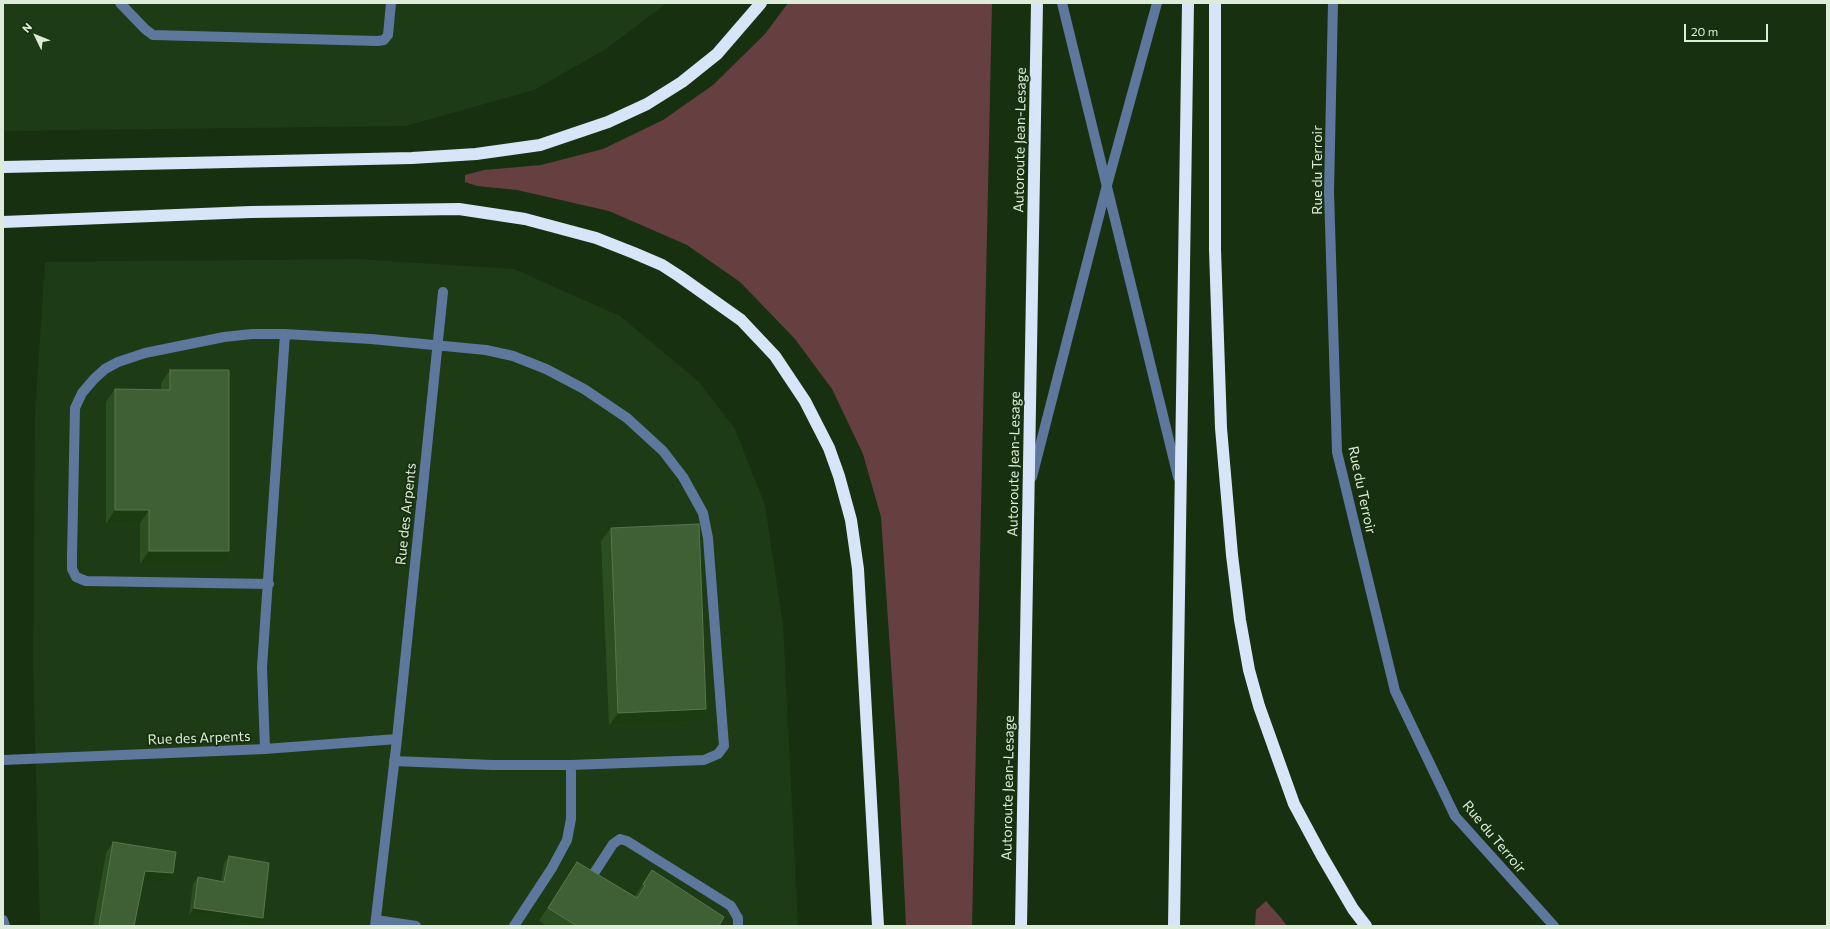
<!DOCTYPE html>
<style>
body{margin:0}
#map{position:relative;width:1830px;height:929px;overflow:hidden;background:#173010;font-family:Commissioner,sans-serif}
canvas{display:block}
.frame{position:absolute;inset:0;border:4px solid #ddecd8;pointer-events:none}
.north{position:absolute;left:16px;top:16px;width:40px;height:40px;-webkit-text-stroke:3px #173010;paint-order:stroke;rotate:313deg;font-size:11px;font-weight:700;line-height:16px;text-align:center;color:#ddecd8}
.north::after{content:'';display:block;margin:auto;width:14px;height:18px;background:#ddecd8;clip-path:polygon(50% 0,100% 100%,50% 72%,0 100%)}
.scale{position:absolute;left:1684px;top:24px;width:84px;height:18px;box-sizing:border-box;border:2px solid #ddecd8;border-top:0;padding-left:5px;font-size:12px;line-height:14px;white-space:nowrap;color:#ddecd8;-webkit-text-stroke:3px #173010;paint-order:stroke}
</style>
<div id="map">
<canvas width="1830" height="929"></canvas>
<div class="frame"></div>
<div class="north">N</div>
<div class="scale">20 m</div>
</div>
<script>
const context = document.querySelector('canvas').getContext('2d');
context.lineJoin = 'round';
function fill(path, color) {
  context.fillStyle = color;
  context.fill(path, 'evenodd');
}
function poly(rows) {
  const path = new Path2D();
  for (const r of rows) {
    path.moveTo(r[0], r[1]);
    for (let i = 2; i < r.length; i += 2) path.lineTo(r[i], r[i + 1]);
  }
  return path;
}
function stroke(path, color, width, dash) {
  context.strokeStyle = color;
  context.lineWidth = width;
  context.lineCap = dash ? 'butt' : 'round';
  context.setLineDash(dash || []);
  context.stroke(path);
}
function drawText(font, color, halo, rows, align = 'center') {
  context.font = font + ' Commissioner,sans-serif';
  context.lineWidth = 4;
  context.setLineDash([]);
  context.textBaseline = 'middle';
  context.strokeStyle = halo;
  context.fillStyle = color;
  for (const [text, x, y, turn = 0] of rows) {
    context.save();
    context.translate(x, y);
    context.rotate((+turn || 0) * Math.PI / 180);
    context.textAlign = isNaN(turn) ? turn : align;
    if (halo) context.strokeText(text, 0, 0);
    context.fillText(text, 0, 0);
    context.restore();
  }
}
fill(poly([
 [3,3,667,3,606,49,534,90,406,126,3,131],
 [357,259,514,269,620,316,699,382,735,429,765,505,783,625,798,926,40,926,33,666,35,414,45,262]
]), '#1d3b14');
fill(poly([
 [788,3,992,3,972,926,906,926,899,782,881,517,863,454,832,389,795,339,740,282,687,245,609,211,517,190,477,186,465,182,465,175,484,170,541,165,603,149,663,120,713,85,765,34],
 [1266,901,1281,918,1287,926,1255,926,1256,910]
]), '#663f40');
stroke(poly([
 [120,3,145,29,153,35,378,41,384,40,388,35,391,3],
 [1062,3,1178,477],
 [1333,3,1329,192,1337,452,1395,691,1455,816,1554,926],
 [1032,477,1107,185,1157,3],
 [269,584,86,581,76,577,72,569,72,556,75,408,82,393,94,379,105,369,118,362,145,353,224,337,252,334,285,334],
 [265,749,262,667,285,334,371,339,486,350,513,356,546,369,584,389,627,418,663,451,683,477,703,513,708,538,724,746,718,754,704,760,571,765,492,765,394,761],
 [3,760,265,749,397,739],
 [587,884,613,844,620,839,627,841,731,906,738,918,738,926],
 [3,920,5,926],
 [376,920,416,926],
 [375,926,397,739,443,292],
 [514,926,552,868,567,840,571,819,571,765]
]), '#5e779d', 10);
stroke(poly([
 [1215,3,1215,250,1221,428,1232,555,1240,620,1249,670,1259,706,1294,804,1322,856,1353,909,1366,926],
 [3,167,412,158,476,154,540,145,608,122,647,104,682,82,717,54,761,3],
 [3,222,251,212,459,209,525,219,596,238,634,253,662,265,679,276,741,320,775,356,805,401,829,448,839,476,851,520,858,569,878,926],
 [1021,926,1037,3],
 [1174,926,1188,3]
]), '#d8e4f7', 12);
fill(poly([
 [170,370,220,564,140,564,140,523,106,524,106,402,115,389,161,390,161,383],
 [611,528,697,722,609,726,601,541],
 [113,842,165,883,143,881,134,926,93,926,106,853],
 [229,856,258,925,189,915,193,884,198,877,221,881,224,863],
 [577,862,634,897,652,870,719,926,547,926,539,921,568,875]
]), '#2b4f20');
fill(poly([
 [115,510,149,510,140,523,106,524],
 [149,551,229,551,220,564,140,564],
 [706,709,697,722,609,726,618,713],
 [145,871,173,873,165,883,138,881],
 [194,908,263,918,258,925,189,915]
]), '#1b3b11');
const building = poly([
 [170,370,229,370,229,551,149,551,149,510,115,510,115,389,170,390,170,370],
 [699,524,706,709,618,713,611,528,699,524],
 [113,842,176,852,173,873,145,871,134,926,99,926,113,842],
 [229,856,269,863,263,918,194,908,198,877,224,882,229,856],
 [577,862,637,898,645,886,643,884,652,870,724,917,719,926,577,926,548,908,577,862]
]);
fill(building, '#3e6034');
stroke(building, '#57764d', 1);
drawText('14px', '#ddecd8', '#173010', [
 ["Autoroute Jean-Lesage",1020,140,-89],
 ["Rue du Terroir",1317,170,-90],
 ["Autoroute Jean-Lesage",1014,464,-89],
 ["Rue du Terroir",1362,490,78],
 ["Rue des Arpents",406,514,-84],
 ["Rue des Arpents",199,738,-2],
 ["Autoroute Jean-Lesage",1008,788,-89],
 ["Rue du Terroir",1494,837,50]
]);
</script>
